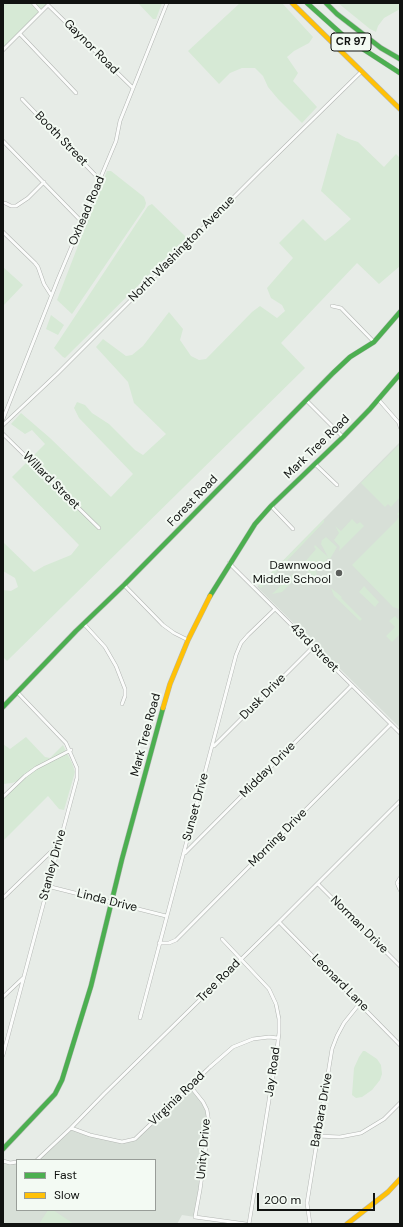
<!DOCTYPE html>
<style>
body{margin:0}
#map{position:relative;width:403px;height:1227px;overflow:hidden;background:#e7ece7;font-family:"DM Sans",sans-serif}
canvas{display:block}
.frame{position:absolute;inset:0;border:4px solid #101210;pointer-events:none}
.legend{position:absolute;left:16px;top:1159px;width:140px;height:52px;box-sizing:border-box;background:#f3faf3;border:1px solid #989d98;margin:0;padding:5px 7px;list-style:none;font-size:12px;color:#101210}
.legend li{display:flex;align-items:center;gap:8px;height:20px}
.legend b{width:20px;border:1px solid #989d98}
.scale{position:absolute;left:257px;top:1193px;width:118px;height:18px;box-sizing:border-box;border:2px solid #101210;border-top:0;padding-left:5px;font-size:12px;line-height:14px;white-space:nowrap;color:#101210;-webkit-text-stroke:3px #f3faf3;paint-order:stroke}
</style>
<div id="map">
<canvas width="403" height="1227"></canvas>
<div class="frame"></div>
<ul class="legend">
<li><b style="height:5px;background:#4caf50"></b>Fast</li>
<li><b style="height:5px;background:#ffc107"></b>Slow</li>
</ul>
<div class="scale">200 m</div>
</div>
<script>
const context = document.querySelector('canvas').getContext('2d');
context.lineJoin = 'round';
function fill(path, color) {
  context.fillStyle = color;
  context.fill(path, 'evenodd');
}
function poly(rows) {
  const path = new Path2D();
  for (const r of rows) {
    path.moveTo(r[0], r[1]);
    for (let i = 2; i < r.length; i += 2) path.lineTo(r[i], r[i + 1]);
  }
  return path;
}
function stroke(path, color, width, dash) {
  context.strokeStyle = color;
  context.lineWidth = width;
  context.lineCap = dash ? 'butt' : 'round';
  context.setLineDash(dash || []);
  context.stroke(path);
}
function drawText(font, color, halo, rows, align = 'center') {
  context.font = font + ' "DM Sans",sans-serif';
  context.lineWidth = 4;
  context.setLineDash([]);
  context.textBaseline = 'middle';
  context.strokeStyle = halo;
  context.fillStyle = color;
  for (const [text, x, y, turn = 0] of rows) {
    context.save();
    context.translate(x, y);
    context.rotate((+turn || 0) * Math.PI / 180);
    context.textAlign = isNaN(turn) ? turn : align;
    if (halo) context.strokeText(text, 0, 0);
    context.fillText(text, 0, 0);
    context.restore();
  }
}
fill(poly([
 [400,442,400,728,257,587],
 [191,1087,207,1110,209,1123,195,1217,182,1215,177,1224,3,1224,3,1161,17,1162,17,1210,155,1210,155,1160,37,1160,71,1128,90,1135,122,1142,135,1139]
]), '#d7dfd7');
fill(poly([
 [3,3,50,3,3,50],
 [138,3,162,3,156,19,153,19],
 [240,3,282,3,313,37,309,43,294,51,287,57,298,73,293,81,317,107,302,123,278,99,268,87,263,76,255,68,242,68,230,73,219,84,188,51],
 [338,3,400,3,400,9,384,18,378,26,376,32,370,29],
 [337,133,346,138,358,142,384,167,396,154,400,158,400,184,399,186,400,188,400,266,379,284,357,263,281,343,305,368,7,661,3,657,3,590,11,591,18,587,15,578,3,571,3,542,34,572,44,566,71,555,79,545,12,477,45,444,32,430,25,434,11,424,21,413,50,438,111,497,133,474,79,418,74,408,77,402,85,405,92,413,109,424,135,450,143,455,166,434,134,403,128,382,96,347,103,339,126,356,132,355,143,346,169,312,183,329,180,340,191,356,199,360,206,359,252,312,260,306,277,318,285,311,282,305,271,298,267,288,293,258,279,243,303,219,325,241,333,235,351,219,321,191],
 [107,171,111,171,144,197,146,203,145,207,72,314,57,300],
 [152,204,185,236,186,238,65,358,63,357,54,348,148,206],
 [3,267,23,285,3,306],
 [51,315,64,325,58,335,46,329],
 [400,444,400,499,399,498,391,507,388,504,385,507,361,483],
 [400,511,400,608,399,609,393,607,352,565,397,520,399,516,397,514],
 [324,519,324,522,263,586,261,588,258,586],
 [352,519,357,524,360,522,364,526,339,551,340,547,334,540,339,533,335,526,341,531],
 [326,537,337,547,330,559,328,558,316,570,317,577,323,578,315,579,303,567,306,564,304,563,316,549,314,547,315,545,328,557,321,544,322,540],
 [294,573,296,574,296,578,282,592,272,594],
 [364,586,379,602,375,607,359,592],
 [331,588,342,597,341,598,362,619,360,621,334,596],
 [395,616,400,621,400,634,392,642,386,636,395,627,389,621],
 [26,737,45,757,50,758,63,745,72,763,75,772,64,810,59,809,48,796,3,841,3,794,13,788,24,779,12,783,3,784,3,744,10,749],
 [363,1051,365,1051,377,1059,381,1065,382,1074,380,1080,372,1090,362,1097,356,1098,352,1095,354,1068,359,1057],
 [48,1210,53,1210,74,1224,39,1224]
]), '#d6e9d5');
const street = poly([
 [33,3,41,12],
 [20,34,76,93],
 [3,50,48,5,133,88],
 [22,99,100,180],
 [3,141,82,222],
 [5,203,11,206,16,206,28,198,44,182],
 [3,232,35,263,38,267,44,284,51,295],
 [332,306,341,308,374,342],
 [378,399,399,423,400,427],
 [307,401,343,437],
 [3,419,58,279,116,141,120,121,167,3],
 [3,425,57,374,260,171,361,72],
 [3,434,99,528],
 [315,464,337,485],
 [271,506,293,529],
 [229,563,400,733],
 [124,585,163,625,174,633,188,640],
 [84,624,105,647,116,666,125,689,125,696,122,704],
 [214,746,313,647],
 [3,797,25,776,36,768,71,750],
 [185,853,352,685],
 [400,878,397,883,400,890],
 [318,884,400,966],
 [47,886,166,916],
 [3,898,58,845],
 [279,922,400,1045],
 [222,939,269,989,276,1004,279,1019,279,1033,276,1057,249,1224],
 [159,943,169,943,176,940,391,724],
 [3,997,23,978],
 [140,1018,236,655,241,643,248,635,275,609],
 [3,1055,77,778,77,768,66,743,18,693],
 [191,1087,203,1102,207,1110,209,1123,200,1190,195,1217,246,1224],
 [71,1128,90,1135,122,1142,135,1139,210,1067,233,1047,253,1039,269,1037,278,1038],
 [317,1136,340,1137,361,1133,384,1119,400,1103],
 [37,1160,71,1128,104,1094,279,922,400,801],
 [3,1161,10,1163,17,1162],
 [310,1224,307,1203,332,1049,337,1036,344,1023,360,1003]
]);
const fast = poly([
 [307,3,346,38,400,73],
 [326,3,337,14,381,48,400,59],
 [210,596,255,524,271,506,343,437,370,409,400,374],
 [3,707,76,631,124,585,333,373,350,357,374,342,400,312],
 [3,1149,55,1094,62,1080,91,986,122,859,163,708]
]);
const slow = poly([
 [292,3,400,109],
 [163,708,170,684,188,640,210,596],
 [347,1224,388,1192,400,1179]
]);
stroke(street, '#b3b6b3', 4);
stroke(fast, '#b3b6b3', 5.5);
stroke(slow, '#b3b6b3', 5.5);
stroke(street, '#fbfcfb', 3);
stroke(fast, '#4caf50', 4.5);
stroke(slow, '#ffc107', 4.5);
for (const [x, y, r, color] of [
 [339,573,4,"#5b5e5b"]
]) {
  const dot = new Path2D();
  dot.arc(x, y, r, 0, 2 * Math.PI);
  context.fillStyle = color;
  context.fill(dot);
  stroke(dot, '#f3faf3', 1.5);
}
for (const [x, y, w] of [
 [351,42,40]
]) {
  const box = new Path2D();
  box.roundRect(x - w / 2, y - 9, w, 18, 3);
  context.fillStyle = '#f3faf3';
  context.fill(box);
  stroke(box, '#101210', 1);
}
drawText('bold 11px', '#101210', null, [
 ["CR 97",351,42]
]);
drawText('12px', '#101210', '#f3faf3', [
 ["Gaynor Road",91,47,45],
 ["Booth Street",61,139,46],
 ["Oxhead Road",87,211,-67],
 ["North Washington Avenue",182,249,-45],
 ["Mark Tree Road",317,447,-44],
 ["Willard Street",51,481,45],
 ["Forest Road",193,501,-46],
 ["43rd Street",314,648,45],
 ["Dusk Drive",263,697,-45],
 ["Mark Tree Road",146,735,-75],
 ["Midday Drive",268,770,-45],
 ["Sunset Drive",196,807,-75],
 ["Morning Drive",278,838,-45],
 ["Stanley Drive",53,865,-75],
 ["Linda Drive",107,901,14],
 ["Norman Drive",359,925,45],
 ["Tree Road",219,981,-45],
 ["Leonard Lane",340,983,45],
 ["Jay Road",273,1072,-82],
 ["Virginia Road",177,1099,-44],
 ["Barbara Drive",322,1110,-80],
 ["Unity Drive",204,1149,-85]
]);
drawText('12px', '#101210', '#f3faf3', [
 ["Dawnwood",331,566],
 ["Middle School",331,580]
], 'right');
</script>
